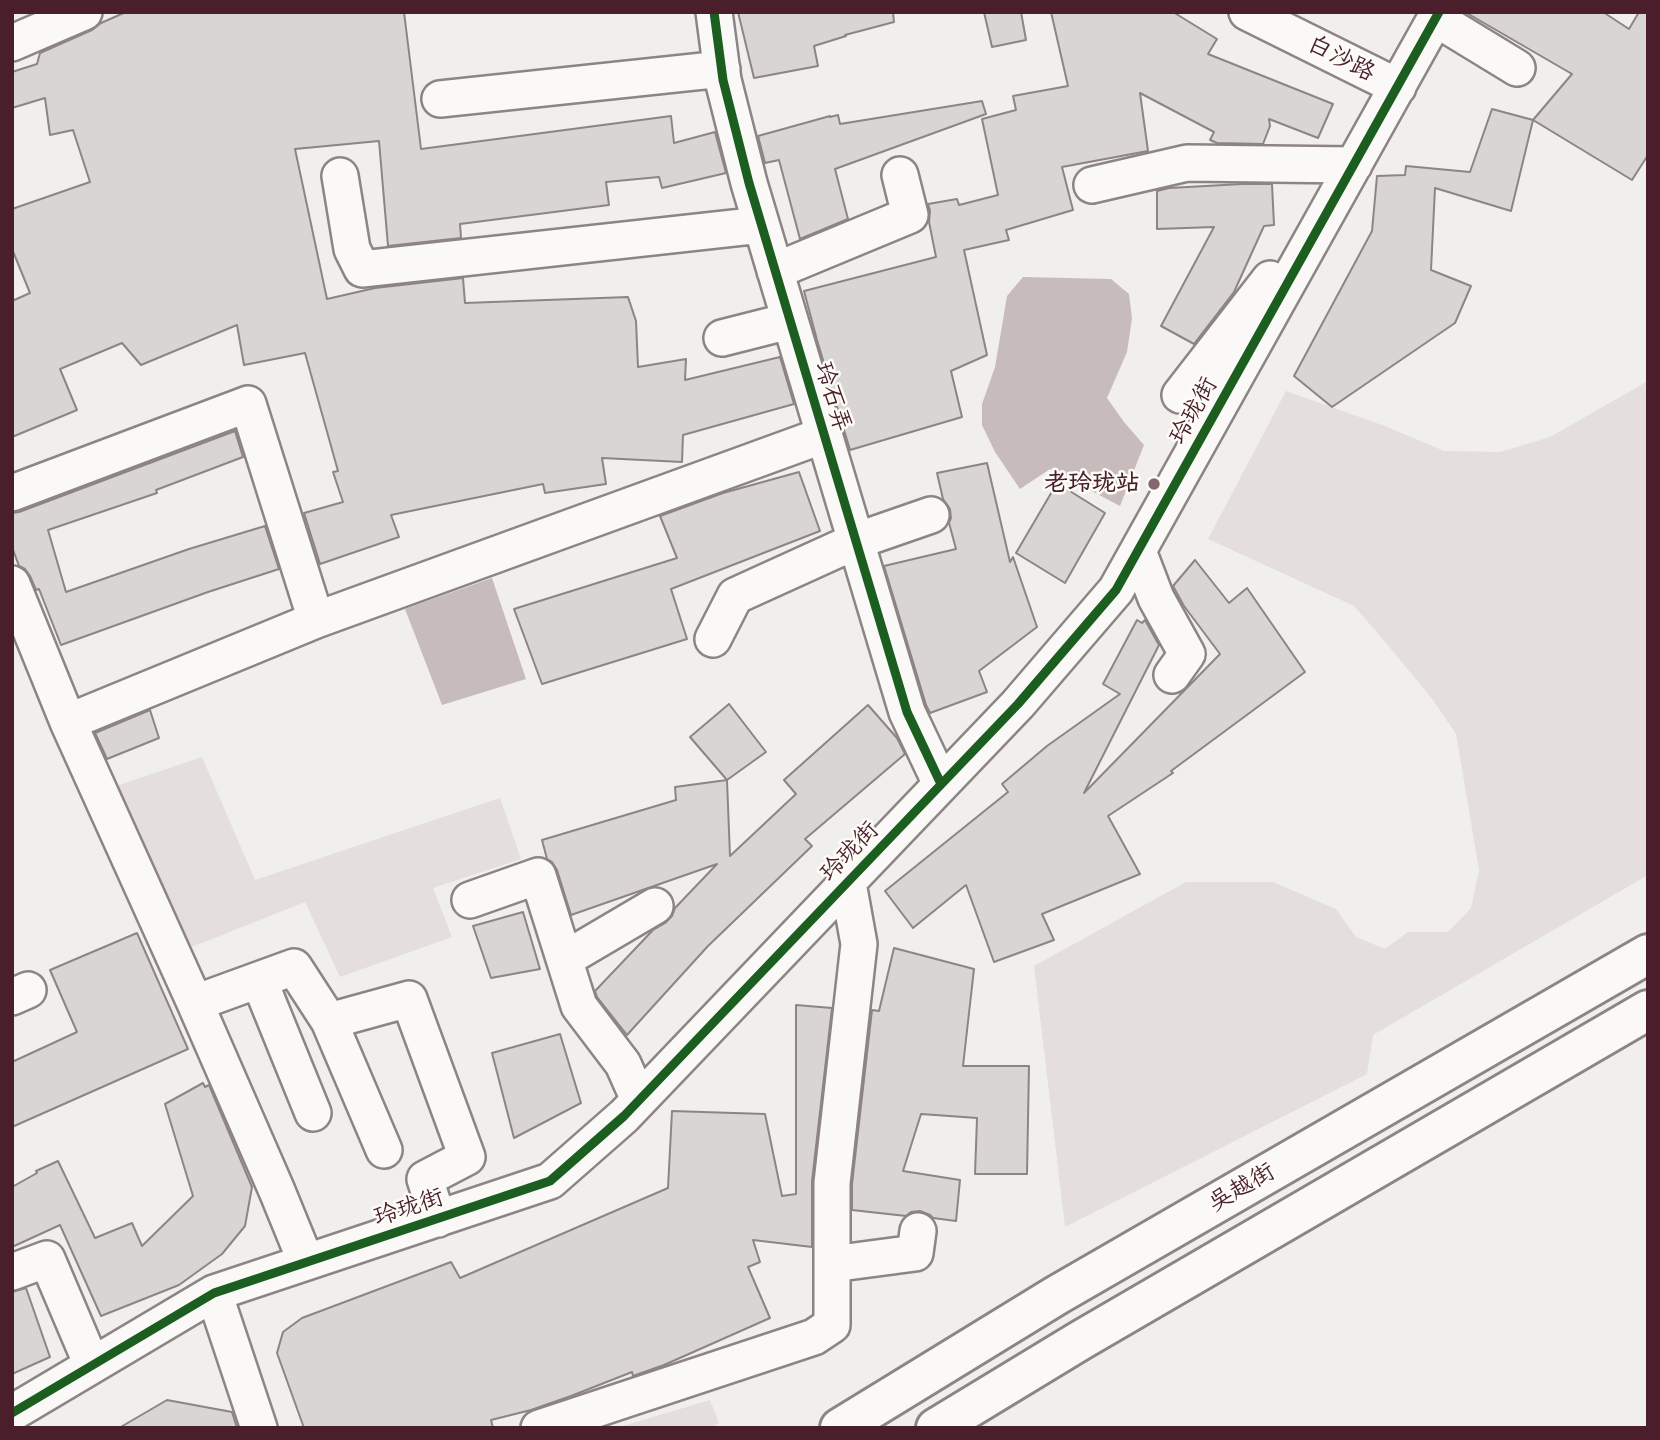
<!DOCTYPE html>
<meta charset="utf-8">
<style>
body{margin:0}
#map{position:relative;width:1660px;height:1440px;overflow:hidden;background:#f1efec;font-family:Caveat,sans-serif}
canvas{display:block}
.frame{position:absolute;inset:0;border:14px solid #4a1f2b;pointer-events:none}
</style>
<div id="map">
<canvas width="1660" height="1440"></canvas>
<div class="frame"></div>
</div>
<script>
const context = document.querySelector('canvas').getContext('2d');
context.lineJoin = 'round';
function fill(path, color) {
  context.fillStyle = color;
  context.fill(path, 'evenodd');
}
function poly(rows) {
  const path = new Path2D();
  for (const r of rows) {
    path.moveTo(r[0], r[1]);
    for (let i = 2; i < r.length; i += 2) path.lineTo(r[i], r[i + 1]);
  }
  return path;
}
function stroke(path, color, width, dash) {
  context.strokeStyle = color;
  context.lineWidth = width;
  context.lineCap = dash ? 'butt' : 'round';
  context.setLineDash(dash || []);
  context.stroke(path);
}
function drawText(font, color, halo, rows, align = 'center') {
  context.font = font + ' Caveat,"LXGW WenKai TC",sans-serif';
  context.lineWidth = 5;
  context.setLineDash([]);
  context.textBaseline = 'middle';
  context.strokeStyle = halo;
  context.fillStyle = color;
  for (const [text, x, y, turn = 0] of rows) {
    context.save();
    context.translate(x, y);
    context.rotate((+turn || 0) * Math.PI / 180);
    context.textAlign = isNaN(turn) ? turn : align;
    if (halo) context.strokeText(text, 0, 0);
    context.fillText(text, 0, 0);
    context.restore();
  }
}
fill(poly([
 [1648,381,1648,875,1373,1035,1367,1074,1065,1227,1034,966,1186,882,1273,882,1336,909,1356,937,1385,949,1408,932,1448,932,1471,908,1479,870,1456,734,1433,700,1392,650,1354,606,1208,539,1286,391,1385,426,1444,451,1500,452,1550,437],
 [202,757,255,880,500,798,521,859,433,888,452,937,340,977,305,902,192,947,116,786],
 [710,1400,719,1423,711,1428,616,1428]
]), '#e4dedc');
fill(poly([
 [1023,277,1111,279,1129,294,1132,318,1127,352,1107,398,1124,422,1144,445,1120,506,1050,469,1020,489,995,452,982,425,982,404,995,367,1007,296],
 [492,578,526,679,442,705,405,609]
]), '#c8bbbb');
const building = poly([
 [126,12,404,12,421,149,671,116,674,143,715,132,726,173,662,188,659,177,606,182,609,205,460,224,461,238,388,246,379,141,295,149,327,299,375,288,463,278,465,303,628,297,636,321,638,367,686,359,685,380,780,357,794,404,683,435,682,462,602,458,606,484,545,493,543,484,391,515,399,537,320,564,304,513,343,502,333,472,338,471,305,353,244,365,237,325,141,365,122,343,60,369,77,410,12,437,12,301,30,293,12,249,12,209,90,182,73,130,50,135,45,98,12,108,12,72,37,64,40,53,92,30,101,23,126,12],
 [738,12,893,12,894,22,845,35,846,36,814,46,818,66,754,78,738,12],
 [984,12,1021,12,1026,40,992,47,984,12],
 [1051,12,1173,12,1217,39,1208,54,1333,104,1318,138,1269,119,1270,126,1263,144,1217,143,1210,140,1214,132,1140,93,1148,151,1062,167,1073,210,1006,230,1009,240,964,250,987,355,951,371,962,417,850,450,817,340,804,291,936,257,929,222,930,211,928,204,957,199,959,205,998,195,982,119,1016,110,1013,96,1068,86,1051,12],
 [1465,12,1603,12,1629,29,1639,12,1648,12,1648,155,1632,180,1533,120,1572,74,1465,12],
 [982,101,986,114,835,169,848,219,800,239,779,160,765,163,758,136,830,116,830,117,838,115,840,124,982,101],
 [1492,109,1533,120,1511,211,1435,188,1431,270,1471,286,1455,323,1332,407,1294,376,1372,231,1377,176,1405,175,1406,166,1470,172,1492,109],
 [1242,184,1272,184,1274,225,1264,226,1234,292,1194,344,1161,326,1214,227,1157,229,1157,191,1169,188,1242,184],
 [235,431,243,457,156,490,157,493,48,530,66,592,189,549,265,526,279,569,208,592,61,645,39,589,36,590,30,576,25,569,19,566,12,547,12,513,19,512,235,431],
 [987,463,1010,562,1013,557,1037,627,979,671,987,692,930,713,926,705,884,566,956,549,949,523,951,518,950,509,943,499,937,473,987,463],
 [799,472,820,531,671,589,687,639,542,684,514,609,677,558,660,516,723,493,799,472],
 [1057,483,1105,513,1065,583,1016,553,1057,483],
 [1195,560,1229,603,1247,588,1305,672,1171,771,1173,773,1108,816,1140,874,1042,914,1054,940,994,962,966,885,913,928,885,891,1008,792,1002,784,1047,746,1120,694,1103,684,1137,620,1142,623,1145,620,1159,645,1084,793,1220,654,1184,606,1173,586,1195,560],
 [729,704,766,752,727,780,690,737,729,704],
 [868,705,897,738,905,754,805,839,812,846,708,946,627,1035,597,997,595,991,653,930,665,923,672,916,675,908,717,864,571,915,557,870,552,862,547,859,542,840,676,800,675,787,727,780,730,856,796,794,784,780,868,705],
 [150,710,159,738,107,759,95,733,150,710],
 [523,912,540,969,491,978,473,926,523,912],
 [137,933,188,1049,12,1127,12,1062,77,1032,50,970,137,933],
 [894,948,974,969,963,1066,1029,1066,1027,1174,975,1174,977,1118,921,1114,903,1171,960,1180,956,1221,933,1218,930,1215,920,1211,911,1212,906,1216,852,1210,852,1184,872,1010,879,1011,894,948],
 [796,1005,832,1008,812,1181,812,1247,753,1240,760,1262,748,1267,770,1318,664,1365,633,1376,632,1372,571,1396,531,1410,491,1420,493,1428,304,1428,277,1353,283,1332,302,1318,451,1262,460,1278,668,1188,672,1111,765,1114,782,1196,796,1194,796,1005],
 [560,1034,581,1103,514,1138,492,1053,560,1034],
 [203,1083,205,1087,209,1085,252,1187,245,1226,222,1254,179,1285,101,1316,60,1225,12,1247,12,1187,37,1173,36,1171,58,1161,95,1238,132,1223,142,1246,193,1196,165,1104,203,1083],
 [26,1288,50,1357,12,1374,12,1292,26,1288],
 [167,1400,232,1412,237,1428,119,1428,167,1400]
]);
fill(building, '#d8d5d3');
stroke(building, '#8d8485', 2);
const minor = poly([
 [714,12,723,80,749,183,907,712,941,784],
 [1247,12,1398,87],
 [1435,18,1517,68],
 [12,43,84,12],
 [440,99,722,69],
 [340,176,352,249,362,269,761,225],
 [1092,185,1187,163,1354,165],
 [775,271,910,215,900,175],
 [722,338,789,321],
 [1180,395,1270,279],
 [12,493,248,404,316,620],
 [1138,551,1156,598,1187,654,1172,675],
 [12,584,68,722,195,1003,277,1191,306,1262],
 [713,639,735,596,856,541,931,515],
 [68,722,316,620,824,435],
 [470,900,538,876,579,1006,623,1064,639,1100],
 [565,959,655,906],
 [259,980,313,1113],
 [12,997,28,990],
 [195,1003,294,967,329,1021,409,999,467,1157,425,1179,438,1219],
 [329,1021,384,1150],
 [832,1264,915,1253,918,1231],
 [12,1272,47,1259,92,1365],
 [214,1293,259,1428],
 [12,1413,214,1293,550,1181,624,1116,1018,704,1116,590,1439,12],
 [539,1428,814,1337,832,1325,832,1183,859,944,848,883]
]);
const highway = poly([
 [840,1428,1057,1295,1648,954],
 [936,1428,1081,1340,1648,1010]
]);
stroke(minor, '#8d8485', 40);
stroke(highway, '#8d8485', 44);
stroke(minor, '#faf9f7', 35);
stroke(highway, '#faf9f7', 38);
stroke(poly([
 [714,12,723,80,749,183,907,712,941,784],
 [12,1413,214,1293,550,1181,624,1116,1018,704,1116,590,1439,12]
]), '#1b5e20', 9);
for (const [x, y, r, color] of [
 [1154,484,7,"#84686f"]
]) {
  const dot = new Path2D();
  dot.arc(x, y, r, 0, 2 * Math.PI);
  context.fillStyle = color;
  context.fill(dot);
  stroke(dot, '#fdfcf7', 2.5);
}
drawText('24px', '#4a1f2b', '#fdfcf7', [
 ["白沙路",1341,59,27],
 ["玲石弄",832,397,73],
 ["玲珑街",1194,411,-61],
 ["玲珑街",850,852,-46],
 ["吴越街",1242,1188,-30],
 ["玲珑街",409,1208,-18]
]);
drawText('bold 24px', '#4a1f2b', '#fdfcf7', [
 ["老玲珑站",1140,484]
], 'right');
</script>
